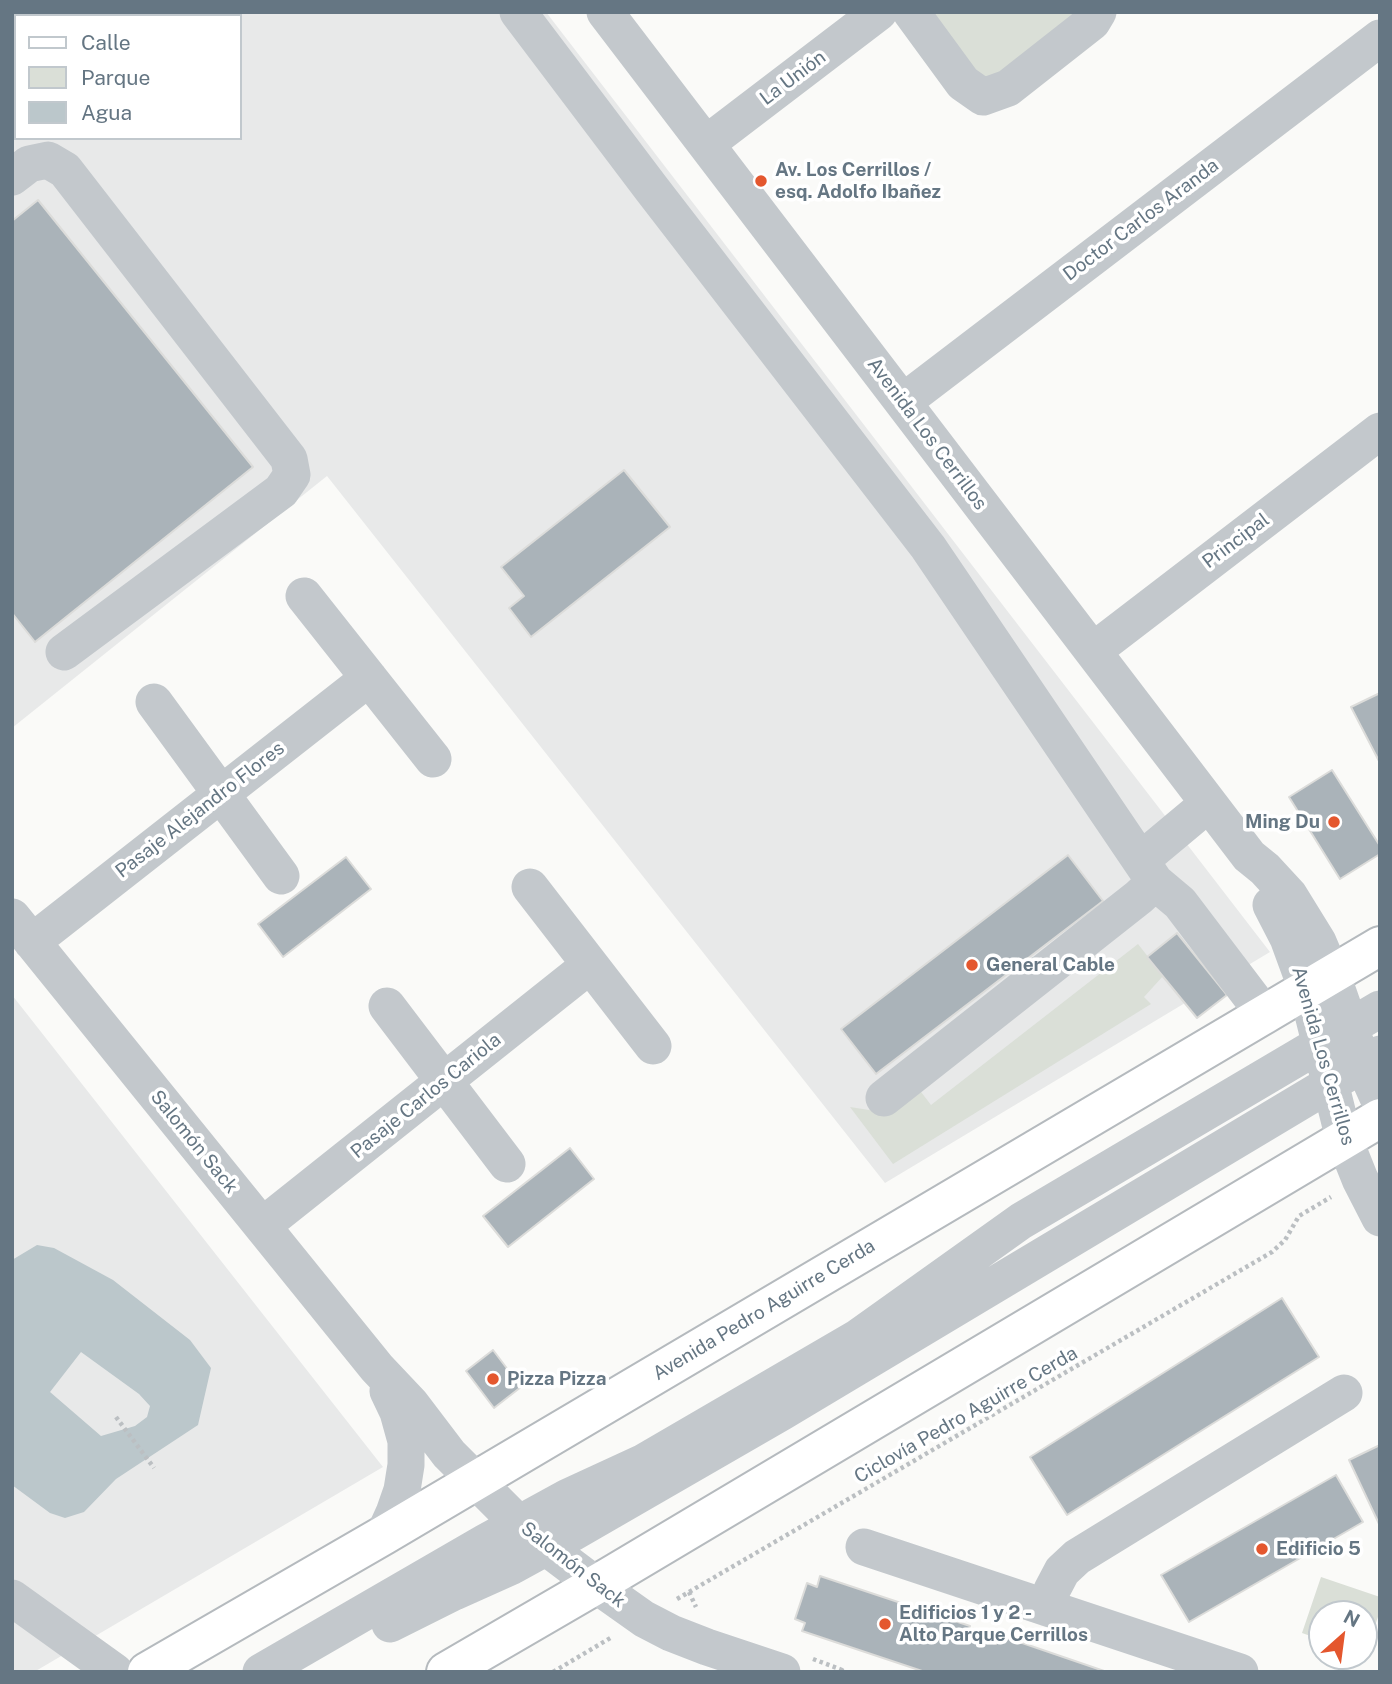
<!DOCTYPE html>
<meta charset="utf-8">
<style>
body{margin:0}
#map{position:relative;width:1392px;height:1684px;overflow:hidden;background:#fafaf8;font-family:"Public Sans",sans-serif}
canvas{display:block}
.frame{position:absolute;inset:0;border:14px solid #657683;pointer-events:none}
.legend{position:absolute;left:14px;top:14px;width:228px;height:126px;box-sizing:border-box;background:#fff;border:2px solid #c1c8cd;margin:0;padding:9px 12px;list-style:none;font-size:21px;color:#657683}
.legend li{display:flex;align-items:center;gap:14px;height:35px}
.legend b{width:35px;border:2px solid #c1c8cd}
.north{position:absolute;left:1308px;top:1600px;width:70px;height:70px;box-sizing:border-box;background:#fff;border:2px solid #c1c8cd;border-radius:50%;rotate:28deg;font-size:19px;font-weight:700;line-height:28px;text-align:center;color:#657683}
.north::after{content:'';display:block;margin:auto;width:24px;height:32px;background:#e4572e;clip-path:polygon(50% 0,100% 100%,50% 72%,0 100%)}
</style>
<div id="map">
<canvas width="1392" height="1684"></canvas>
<div class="frame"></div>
<ul class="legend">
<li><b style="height:9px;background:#fff"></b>Calle</li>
<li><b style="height:19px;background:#dadfd7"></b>Parque</li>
<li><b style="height:19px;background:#bbc7cb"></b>Agua</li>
</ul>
<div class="north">N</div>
</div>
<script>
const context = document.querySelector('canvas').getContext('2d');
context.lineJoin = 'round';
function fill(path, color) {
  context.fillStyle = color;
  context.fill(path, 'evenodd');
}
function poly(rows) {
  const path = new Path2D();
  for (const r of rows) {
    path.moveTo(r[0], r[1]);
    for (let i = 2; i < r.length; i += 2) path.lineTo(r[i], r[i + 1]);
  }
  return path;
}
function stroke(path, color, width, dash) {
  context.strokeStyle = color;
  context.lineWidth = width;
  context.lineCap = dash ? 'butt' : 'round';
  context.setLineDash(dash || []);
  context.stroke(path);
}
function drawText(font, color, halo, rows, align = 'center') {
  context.font = font + ' "Public Sans",sans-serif';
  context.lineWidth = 7;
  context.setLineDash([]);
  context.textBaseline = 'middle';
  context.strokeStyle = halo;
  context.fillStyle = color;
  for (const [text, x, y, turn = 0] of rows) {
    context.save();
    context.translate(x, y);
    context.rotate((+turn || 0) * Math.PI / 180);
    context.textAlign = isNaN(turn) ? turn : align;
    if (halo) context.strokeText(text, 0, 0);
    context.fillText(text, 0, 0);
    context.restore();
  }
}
fill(poly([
 [12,12,546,12,1270,952,885,1183,327,476,12,728],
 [16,16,240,16,240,138,16,138],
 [12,995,383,1467,34,1672,12,1672]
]), '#e8e9e9');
fill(poly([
 [924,12,1086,12,996,84,975,79],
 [1138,944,1163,976,1144,997,1151,1004,893,1164,850,1107,888,1113,918,1088,931,1105],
 [1321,1577,1380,1597,1380,1611,1365,1655,1364,1614,1322,1614,1322,1640,1302,1633]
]), '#dadfd7');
fill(poly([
 [37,1245,54,1248,113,1280,190,1340,211,1368,198,1425,116,1479,84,1512,65,1518,50,1513,12,1485,12,1260],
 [81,1352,139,1394,150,1406,147,1417,135,1426,101,1436,50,1392]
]), '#bbc7cb');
const building = poly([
 [38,200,253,467,35,642,12,613,12,221,38,200],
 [624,470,670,527,531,637,509,608,524,596,501,567,624,470],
 [1380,693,1380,763,1351,707,1380,693],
 [1332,770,1380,846,1380,854,1340,879,1289,797,1332,770],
 [1068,855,1103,901,876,1074,841,1029,1068,855],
 [346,857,371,889,283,957,258,924,346,857],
 [1177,933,1227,995,1197,1018,1147,957,1177,933],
 [570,1148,594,1179,508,1247,483,1216,570,1148],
 [1282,1298,1319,1357,1067,1515,1030,1457,1282,1298],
 [493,1350,521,1387,494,1408,466,1371,493,1350],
 [1380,1445,1380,1526,1349,1460,1380,1445],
 [1336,1475,1363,1522,1189,1622,1161,1575,1336,1475],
 [820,1576,970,1626,967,1634,996,1644,999,1635,1107,1672,925,1672,802,1631,805,1623,795,1619,807,1583,817,1587,820,1576]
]);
fill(building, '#aab3b9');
stroke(building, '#dcdcda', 2);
const major = poly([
 [147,1672,384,1535,1380,946],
 [446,1672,611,1576,1380,1118]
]);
stroke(major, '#b5babe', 42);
stroke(poly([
 [116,1417,154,1468],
 [689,1592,696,1607],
 [677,1599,1272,1252,1285,1240,1299,1216,1331,1197],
 [813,1659,842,1670,841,1672],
 [553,1672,612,1637]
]), '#bbbfc2', 4.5, [3.5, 3.5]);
stroke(poly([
 [518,12,651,188,928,547,1155,882],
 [605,12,1249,856,1265,869,1289,895,1318,942,1332,975,1363,1064,1380,1102],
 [911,12,963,83,983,97,1008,88,1092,22,1098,12],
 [706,144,879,12],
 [12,177,29,164,48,160,65,170,289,459,292,475,281,491,64,652],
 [903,402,1380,38],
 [304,596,433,759],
 [1093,651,1380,431],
 [154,702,281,876],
 [1141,860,1208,804],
 [530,887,653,1046],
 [1271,905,1288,938,1307,990,1344,1139,1360,1179,1380,1218],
 [12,917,377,1368,411,1404,449,1454,519,1524,547,1548,596,1585,644,1619,671,1633,707,1647,782,1672],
 [32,942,369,678],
 [387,1006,507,1164],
 [884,1098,1139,897,1155,882,1180,903,1265,1015],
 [262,1226,590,965],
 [384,1535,394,1513,402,1490,406,1465,406,1441,398,1412,388,1391],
 [864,1547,1240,1672],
 [12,1598,115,1672],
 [1047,1608,1052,1590,1062,1571,1077,1557,1344,1393],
 [390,1624,454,1592,512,1566,574,1532,782,1412,1380,1054],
 [261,1672,484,1543,568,1497,644,1462,857,1338,1021,1221,1380,1009]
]), '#c3c8cc', 37);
stroke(major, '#fff', 38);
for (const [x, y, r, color] of [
 [761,181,7,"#e4572e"],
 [1334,822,7,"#e4572e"],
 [972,965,7,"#e4572e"],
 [493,1379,7,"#e4572e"],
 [1262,1549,7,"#e4572e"],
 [885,1624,7,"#e4572e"]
]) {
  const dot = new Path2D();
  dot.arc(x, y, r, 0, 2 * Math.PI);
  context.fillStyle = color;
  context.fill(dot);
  stroke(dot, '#fff', 2.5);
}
drawText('19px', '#657683', '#fff', [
 ["La Unión",793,78,-37],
 ["Doctor Carlos Aranda",1141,220,-37],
 ["Avenida Los Cerrillos",927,434,53],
 ["Principal",1236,541,-37],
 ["Pasaje Alejandro Flores",200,810,-38],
 ["Avenida Los Cerrillos",1323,1056,74],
 ["Pasaje Carlos Cariola",426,1096,-39],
 ["Salomón Sack",194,1142,51],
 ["Avenida Pedro Aguirre Cerda",764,1310,-31],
 ["Ciclovía Pedro Aguirre Cerda",966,1415,-30],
 ["Salomón Sack",573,1565,38]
]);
drawText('bold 19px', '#657683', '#fff', [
 ["Av. Los Cerrillos /",775,170],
 ["esq. Adolfo Ibañez",775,192],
 ["Ming Du",1320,822,"right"],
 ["General Cable",986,965],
 ["Pizza Pizza",507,1379],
 ["Edificio 5",1276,1549],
 ["Edificios 1 y 2 -",899,1613],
 ["Alto Parque Cerrillos",899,1635]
], 'left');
</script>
